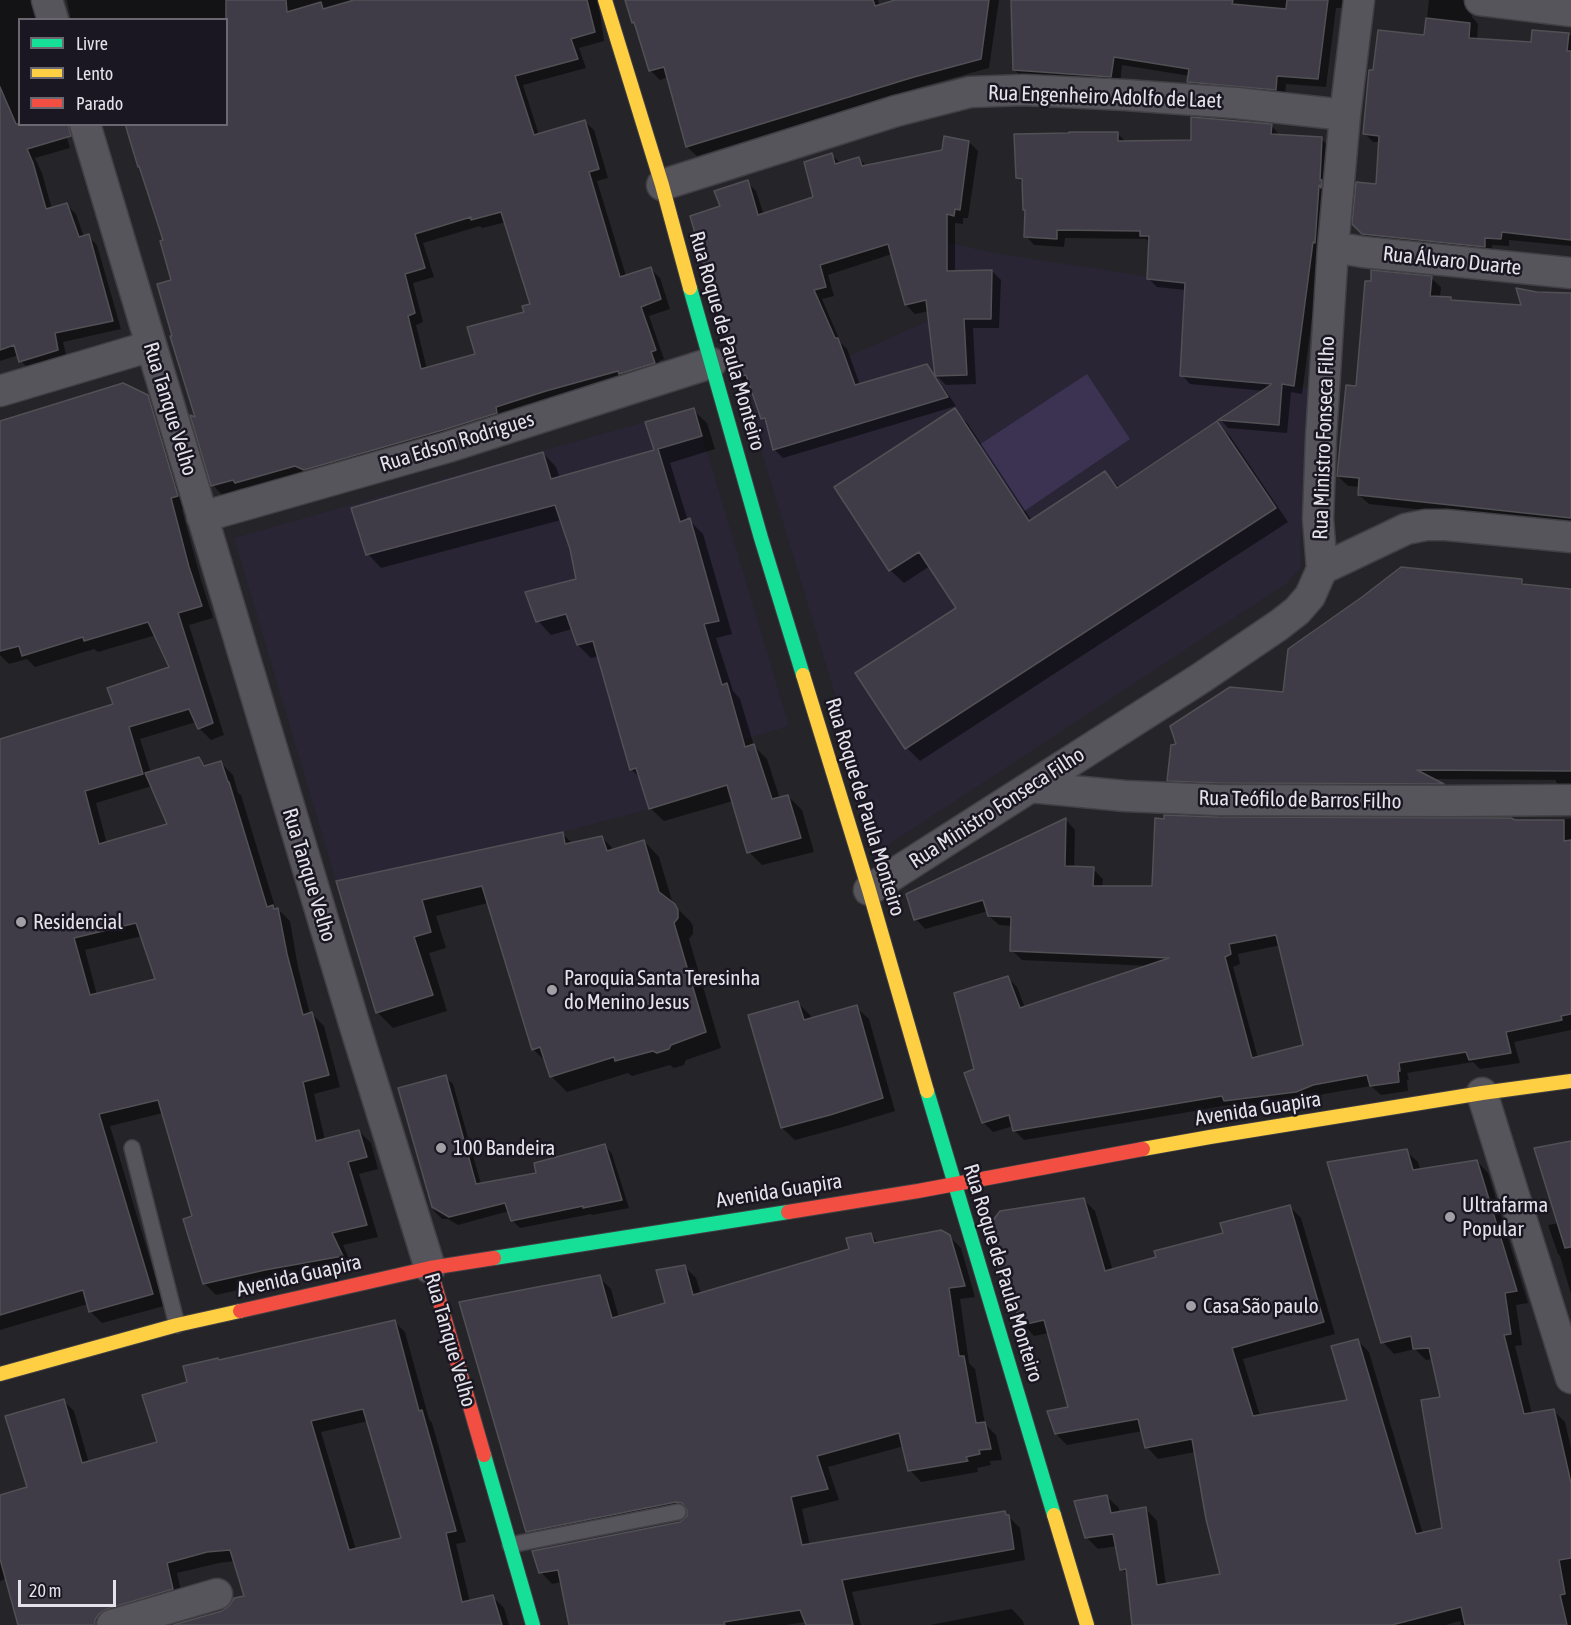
<!DOCTYPE html>
<meta charset="utf-8">
<style>
body{margin:0}
#map{position:relative;width:1571px;height:1625px;overflow:hidden;background:#252429;font-family:"Asap Condensed",sans-serif}
canvas{display:block}
.legend{position:absolute;left:18px;top:18px;width:210px;height:108px;box-sizing:border-box;background:#1a1722;border:2px solid #6b6872;margin:0;padding:8px 10px;list-style:none;font-size:18px;color:#e4e2ea}
.legend li{display:flex;align-items:center;gap:12px;height:30px}
.legend b{width:30px;border:2px solid #6b6872}
.scale{position:absolute;left:18px;top:1580px;width:98px;height:27px;box-sizing:border-box;border:3px solid #e4e2ea;border-top:0;padding-left:8px;font-size:18px;line-height:21px;white-space:nowrap;color:#e4e2ea;-webkit-text-stroke:4px #1a1722;paint-order:stroke}
</style>
<div id="map">
<canvas width="1571" height="1625"></canvas>
<ul class="legend">
<li><b style="height:8px;background:#16e098"></b>Livre</li>
<li><b style="height:8px;background:#ffcf43"></b>Lento</li>
<li><b style="height:8px;background:#f24e42"></b>Parado</li>
</ul>
<div class="scale">20 m</div>
</div>
<script>
const context = document.querySelector('canvas').getContext('2d');
context.lineJoin = 'round';
function fill(path, color) {
  context.fillStyle = color;
  context.fill(path, 'evenodd');
}
function poly(rows) {
  const path = new Path2D();
  for (const r of rows) {
    path.moveTo(r[0], r[1]);
    for (let i = 2; i < r.length; i += 2) path.lineTo(r[i], r[i + 1]);
  }
  return path;
}
function stroke(path, color, width, dash) {
  context.strokeStyle = color;
  context.lineWidth = width;
  context.lineCap = dash ? 'butt' : 'round';
  context.setLineDash(dash || []);
  context.stroke(path);
}
function drawText(font, color, halo, rows, align = 'center') {
  context.font = font + ' "Asap Condensed",sans-serif';
  context.lineWidth = 5;
  context.setLineDash([]);
  context.textBaseline = 'middle';
  context.strokeStyle = halo;
  context.fillStyle = color;
  for (const [text, x, y, turn = 0] of rows) {
    context.save();
    context.translate(x, y);
    context.rotate((+turn || 0) * Math.PI / 180);
    context.textAlign = isNaN(turn) ? turn : align;
    if (halo) context.strokeText(text, 0, 0);
    context.fillText(text, 0, 0);
    context.restore();
  }
}
fill(poly([
 [922,241,947,242,993,253,1184,282,1181,376,1309,388,1300,550,1300,569,1287,583,882,849,743,390,845,358,928,321],
 [694,408,789,726,636,772,649,809,563,832,336,881,234,538]
]), '#292534');
fill(poly([
 [1087,374,1130,439,1023,512,979,445]
]), '#3c3353');
fill(poly([
 [0,0,42,0,40,20,20,20,20,124,63,124,70,148,35,158,42,173,52,209,67,205,76,214,84,237,88,236,97,245,121,329,63,342,67,359,30,370,21,361,19,355,0,361],
 [67,0,598,0,604,41,579,48,586,68,523,85,539,135,584,121,594,130,608,178,597,181,626,276,651,269,660,278,670,309,649,316,664,359,659,361,663,372,245,491,242,488,222,495,213,485,197,420,174,337,173,281,165,241,129,135,126,131,124,124,226,124,226,20,71,20],
 [506,222,532,305,526,313,477,355,427,369,416,325,423,322,413,283,434,277,423,243,480,226,482,228],
 [626,0,878,0,880,6,908,0,999,0,989,68,924,86,697,156,687,147,668,77,660,80,651,71,637,26,633,22],
 [1012,0,1344,0,1343,8,1336,8,1326,87,1286,84,1285,98,1198,91,1189,82,1190,76,1122,65,1120,85,1023,79,1014,69],
 [1429,0,1473,0,1470,6,1472,17,1478,24,1477,40,1533,44,1533,31,1571,35,1571,246,1509,240,1509,246,1492,245,1493,254,1371,242,1363,233,1378,185,1380,142,1373,142,1365,134,1425,36],
 [1272,126,1280,136,1321,139,1330,147,1321,250,1302,394,1291,392,1287,433,1228,428,1221,420,1265,391,1190,384,1182,375,1186,290,1157,287,1148,278,1150,243,1146,239,1065,238,1064,247,1034,245,1026,236,1027,212,1024,209,1023,184,1017,177,1118,134,1126,142,1192,142],
 [969,142,978,151,968,218,963,218,963,224,955,223,955,272,992,271,1001,280,999,328,973,328,976,384,946,385,938,377,937,378,956,406,783,458,774,449,768,423,762,418,751,385,747,386,738,376,722,207,747,182,756,191,764,215,815,198,832,155,841,164,859,158,867,167,943,151],
 [892,254,906,305,915,314,929,311,937,377,926,366,860,385,847,349,841,343,822,299,834,296,828,275],
 [1431,278,1441,287,1440,298,1451,299,1453,301,1523,307,1571,296,1571,526,1369,504,1359,495,1360,487,1348,486,1338,476,1358,388],
 [147,396,160,409,189,508,182,510,201,580,213,618,189,625,224,735,211,740,199,728,196,722,140,739,151,773,199,759,207,767,221,763,233,775,238,793,241,795,276,910,278,909,290,921,298,967,310,1014,312,1014,324,1026,340,1087,314,1094,325,1140,359,1131,371,1143,378,1169,359,1174,378,1237,343,1245,353,1268,278,1281,216,1295,204,1283,194,1217,163,1113,110,1126,164,1306,102,1323,90,1311,88,1304,0,1330,0,740,115,705,171,668,156,635,98,652,94,649,35,667,27,659,9,664,0,655,0,429],
 [152,786,169,825,107,844,96,803],
 [142,936,157,980,97,995,85,950],
 [693,410,707,423,715,449,670,463,688,521,689,520,703,534,732,634,716,638,733,691,740,699,754,746,767,759,780,799,788,796,802,810,814,852,762,865,749,852,733,801,664,821,650,808,641,779,631,769,599,656,591,658,578,645,572,629,551,635,538,621,578,580,571,549,561,520,381,568,368,554,543,453,556,467,560,478,656,451],
 [955,410,968,424,1032,521,1105,473,1120,488,1217,423,1230,436,1288,522,920,761,907,748,857,674,958,608,930,566,904,583,890,570],
 [1521,580,1527,586,1571,590,1571,792,1566,792,1556,782,1556,780,1432,779,1443,785,1451,793,1179,790,1169,780,1285,694],
 [1552,819,1571,819,1571,1030,1514,1042,1520,1063,1480,1069,1473,1062,1407,1073,1409,1080,1407,1080,1408,1091,1381,1095,1371,1086,1324,1094,1306,1101,1235,1110,1230,1105,1024,1140,1014,1130,1013,1126,993,1132,984,1123,976,1070,1008,978,1017,987,1025,1008,1150,966,1022,960,1012,950,1013,926,999,925,989,916,988,911,925,929,916,919,1066,820,1075,830,1074,868,1093,869,1103,879,1102,888,1154,887,1515,821,1552,821],
 [1281,945,1305,1046,1258,1058,1233,967,1240,964,1238,954],
 [563,834,573,844,602,837,614,850,644,841,659,857,673,904,690,921,693,926,693,934,689,939,721,1048,686,1060,684,1065,674,1068,670,1065,632,1076,628,1073,567,1092,551,1076,546,1062,533,1049,488,903,436,916,446,948,429,953,447,1011,393,1028,377,1012,338,882],
 [797,1002,810,1015,812,1020,856,1007,869,1019,895,1111,843,1127,795,1140,782,1128,750,1016],
 [445,1077,453,1084,481,1184,538,1174,605,1146,612,1154,629,1208,592,1215,591,1214,520,1228,512,1220,509,1211,458,1225,448,1219,442,1219,434,1211,400,1089],
 [1571,1142,1571,1294,1560,1256,1558,1254,1548,1225,1559,1223],
 [1406,1151,1418,1162,1421,1171,1477,1161,1488,1173,1528,1303,1516,1305,1522,1345,1515,1346,1532,1414,1553,1410,1565,1422,1571,1448,1571,1625,1461,1625,1460,1621,1446,1625,1134,1625,1129,1576,1122,1569,1117,1546,1098,1549,1086,1537,1107,1497,1119,1508,1119,1513,1146,1509,1157,1521,1166,1585,1222,1575,1195,1452,1158,1459,1147,1447,1143,1431,1067,1445,1056,1434,1070,1408,1049,1333,1034,1336,1023,1324,1083,1199,1095,1211,1113,1271,1158,1259,1225,1234,1290,1207,1301,1218,1335,1334,1243,1359,1260,1416,1349,1401,1357,1340,1369,1352,1423,1534,1444,1529,1442,1398,1433,1359,1426,1360,1415,1349,1394,1354,1383,1342],
 [871,1235,879,1244,949,1236,961,1248,975,1297,960,1299,969,1363,975,1369,985,1424,996,1435,1002,1460,990,1461,991,1465,977,1468,978,1472,921,1482,910,1470,904,1446,828,1467,839,1500,802,1509,810,1546,1005,1513,1020,1528,1025,1560,852,1592,861,1625,807,1625,806,1622,786,1625,571,1625,562,1582,552,1584,541,1572,681,1523,688,1516,689,1513,539,1543,528,1531,599,1277,611,1289,619,1318,667,1304,684,1266,696,1278,701,1294,851,1250],
 [394,1321,405,1332,429,1419,432,1423,466,1542,456,1544,470,1602,493,1597,504,1608,509,1625,178,1625,222,1612,246,1597,235,1561,219,1563,177,1573,183,1600,110,1625,20,1625,7,1578,0,1581,0,1497,28,1488,63,1400,74,1411,89,1463,159,1443,189,1383,220,1361],
 [368,1421,403,1539,356,1550,321,1432],
 [1012,1609,1023,1621,1024,1625,930,1625]
]), '#0007');
const building = poly([
 [226,0,286,0,287,12,321,2,323,9,354,0,587,0,595,32,571,39,578,59,515,76,534,135,585,120,599,169,589,172,620,277,651,267,661,299,641,307,656,350,651,352,655,363,619,374,618,371,546,391,496,407,497,413,443,430,304,470,295,466,235,483,233,480,211,486,190,415,195,417,170,336,172,336,157,284,171,280,160,241,163,240,139,166,138,167,125,124,226,124,226,0],
 [501,212,530,304,522,306,524,312,467,327,475,354,421,369,408,316,415,313,405,274,425,268,415,234,471,217,471,220,501,212],
 [625,0,873,0,875,6,895,0,989,0,981,59,914,77,686,147,664,67,649,71,634,22,632,23,625,0],
 [1011,0,1233,0,1232,4,1286,9,1287,0,1328,0,1318,79,1277,76,1276,90,1187,82,1189,69,1114,57,1111,77,1013,70,1011,0],
 [1426,18,1470,23,1469,38,1531,42,1532,30,1569,33,1567,51,1571,51,1571,240,1502,232,1501,239,1485,238,1485,247,1362,234,1352,224,1356,182,1376,184,1379,136,1363,134,1369,70,1373,70,1378,30,1424,35,1426,18],
 [0,87,16,124,68,124,71,136,27,149,33,163,46,209,67,203,79,237,89,234,113,321,55,333,58,350,19,362,14,345,0,350,0,87],
 [1191,117,1272,124,1271,134,1322,137,1320,180,1322,180,1321,188,1319,185,1315,243,1313,242,1294,386,1282,384,1279,425,1218,420,1272,384,1180,376,1185,283,1147,279,1149,236,1140,236,1140,231,1057,230,1057,239,1024,237,1025,210,1023,210,1022,179,1016,178,1014,134,1069,133,1069,132,1118,132,1118,141,1191,140,1191,117],
 [944,136,969,141,960,210,955,209,954,216,947,214,947,271,992,270,991,319,964,319,967,375,935,376,926,300,905,305,888,244,820,265,826,287,814,290,835,338,838,338,855,385,927,364,948,397,773,450,765,418,761,419,746,375,737,377,690,216,720,206,714,191,748,180,758,215,813,197,804,162,832,153,835,164,859,157,862,166,942,150,944,136],
 [1371,270,1432,276,1430,296,1451,297,1451,300,1521,305,1516,288,1537,292,1571,293,1571,518,1358,495,1359,478,1337,476,1346,385,1356,386,1365,281,1371,281,1371,270],
 [123,383,148,395,178,496,171,498,189,567,202,606,178,613,213,723,198,729,189,709,129,727,143,774,85,791,99,844,167,824,145,773,199,757,204,766,221,761,228,782,229,782,267,907,273,905,274,909,278,908,287,954,303,1015,312,1012,329,1075,303,1082,316,1141,359,1130,367,1157,348,1162,367,1225,332,1233,343,1256,265,1270,203,1284,183,1219,192,1216,158,1100,99,1114,153,1294,89,1312,83,1290,0,1315,0,739,113,704,107,688,169,667,148,622,84,641,83,637,22,656,19,646,0,651,0,421,123,383],
 [136,923,155,979,90,995,74,938,136,923],
 [694,408,702,436,658,449,680,522,690,518,719,621,704,624,722,685,727,683,745,747,754,744,772,799,788,795,801,838,747,853,727,785,649,809,636,768,630,770,593,641,577,645,566,614,536,622,525,592,576,579,570,549,555,505,366,555,351,508,543,452,551,479,654,450,645,422,694,408],
 [955,408,1029,521,1105,471,1117,488,1217,421,1276,508,905,749,855,673,956,608,919,552,889,571,834,487,955,408],
 [1401,567,1522,579,1522,584,1571,589,1571,771,1417,770,1444,784,1218,783,1167,781,1171,745,1176,744,1170,726,1230,687,1283,692,1288,649,1362,597,1401,567],
 [1164,815,1218,817,1511,818,1515,820,1564,820,1564,841,1571,840,1571,1014,1561,1016,1562,1020,1506,1032,1511,1053,1469,1060,1466,1052,1399,1063,1400,1071,1398,1071,1399,1082,1370,1086,1367,1075,1313,1085,1296,1092,1224,1101,1222,1096,1013,1131,1009,1115,982,1123,964,1073,974,1069,954,993,1008,976,1020,1008,1169,958,1010,951,1011,917,988,916,983,900,914,920,906,894,1066,818,1065,866,1094,867,1093,886,1152,886,1155,818,1164,819,1164,815],
 [1276,935,1303,1045,1252,1058,1225,957,1231,954,1229,944,1276,935],
 [563,832,565,844,602,836,607,851,644,840,659,892,675,904,678,910,678,918,674,923,706,1032,671,1045,669,1049,657,1053,653,1051,615,1061,614,1057,550,1077,540,1047,532,1050,482,886,422,900,431,932,414,937,433,995,376,1013,336,881,563,832],
 [798,1001,804,1020,857,1005,883,1098,830,1115,781,1128,748,1015,798,1001],
 [446,1075,476,1184,536,1173,534,1163,605,1144,622,1200,583,1208,583,1206,511,1221,505,1203,449,1217,432,1207,398,1088,446,1075],
 [1571,1141,1571,1247,1565,1248,1534,1148,1571,1141],
 [1407,1149,1413,1170,1477,1160,1517,1291,1505,1293,1511,1334,1504,1335,1524,1414,1554,1409,1569,1474,1571,1484,1571,1558,1559,1560,1565,1594,1560,1595,1567,1625,1465,1625,1461,1607,1392,1625,1132,1625,1126,1569,1120,1570,1113,1534,1085,1538,1074,1501,1107,1495,1111,1513,1146,1507,1157,1585,1220,1574,1206,1519,1192,1439,1145,1448,1138,1419,1055,1434,1047,1411,1068,1407,1044,1320,1022,1325,1010,1296,1005,1289,987,1228,1000,1211,1084,1198,1105,1271,1156,1257,1154,1251,1223,1233,1220,1223,1290,1205,1324,1322,1232,1348,1253,1416,1347,1400,1331,1346,1358,1339,1416,1534,1442,1528,1421,1400,1440,1397,1429,1348,1413,1349,1411,1336,1381,1343,1327,1162,1407,1149],
 [941,1230,950,1235,965,1286,949,1288,959,1356,964,1356,976,1423,985,1422,991,1449,979,1450,980,1454,966,1457,968,1461,908,1471,899,1433,817,1456,828,1489,791,1497,802,1545,1005,1511,1006,1515,1009,1515,1014,1549,842,1580,853,1625,806,1625,800,1610,724,1622,725,1625,569,1625,558,1570,539,1573,532,1551,680,1522,687,1516,687,1510,682,1503,676,1502,526,1532,459,1302,600,1275,612,1318,665,1303,656,1270,685,1265,693,1295,849,1249,846,1238,871,1233,874,1243,941,1230],
 [395,1320,419,1411,422,1410,456,1531,446,1533,462,1602,493,1595,502,1625,173,1625,222,1611,229,1606,234,1598,244,1596,230,1550,207,1552,167,1563,173,1589,107,1609,99,1614,95,1620,95,1625,18,1625,0,1559,0,1495,27,1487,5,1416,64,1399,82,1463,157,1442,142,1395,187,1382,183,1366,218,1358,219,1360,395,1320],
 [363,1409,401,1538,349,1550,311,1421,363,1409]
]);
fill(building, '#403c47');
stroke(building, '#505055', 1.5);
const lane = poly([
 [132,1148,177,1325],
 [510,1545,678,1512]
]);
const street = poly([
 [47,0,53,20],
 [1480,0,1571,11],
 [85,124,354,1023,430,1268],
 [662,185,896,111,970,92,1024,90,1126,95,1236,103,1345,115],
 [1333,247,1363,252,1571,273],
 [0,391,151,346],
 [202,517,448,447,711,363],
 [1322,569,1406,529,1426,525,1446,525,1571,537],
 [1030,787,1125,796,1218,800,1451,801,1571,800],
 [869,890,1201,678,1279,625,1297,611,1310,596,1322,569,1318,519,1321,437,1333,247,1345,115,1359,0],
 [1482,1093,1571,1378],
 [112,1625,217,1594]
]);
const fast = poly([
 [690,288,761,538,803,675],
 [927,1091,1054,1515],
 [494,1258,788,1212],
 [484,1455,533,1625]
]);
const slow = poly([
 [605,0,662,185,690,288],
 [803,675,869,890,927,1091],
 [1143,1149,1210,1137,1482,1093,1571,1081],
 [0,1374,177,1325,240,1311],
 [1054,1515,1087,1625]
]);
const jam = poly([
 [788,1212,918,1191,1143,1149],
 [430,1268,484,1455],
 [240,1311,430,1268,494,1258]
]);
stroke(lane, '#414045', 18);
stroke(street, '#414045', 33);
stroke(fast, '#414045', 16);
stroke(slow, '#414045', 16);
stroke(jam, '#414045', 16);
stroke(lane, '#57555c', 15);
stroke(street, '#57555c', 30);
stroke(fast, '#16e098', 14);
stroke(slow, '#ffcf43', 14);
stroke(jam, '#f24e42', 14);
for (const [x, y, r, color] of [
 [21,922,6,"#a1a0a6"],
 [552,990,6,"#a1a0a6"],
 [441,1148,6,"#a1a0a6"],
 [1450,1217,6,"#a1a0a6"],
 [1191,1306,6,"#a1a0a6"]
]) {
  const dot = new Path2D();
  dot.arc(x, y, r, 0, 2 * Math.PI);
  context.fillStyle = color;
  context.fill(dot);
  stroke(dot, '#1a1722', 2);
}
drawText('21px', '#e4e2ea', '#1a1722', [
 ["Rua Engenheiro Adolfo de Laet",1105,97,2],
 ["Rua Álvaro Duarte",1452,261,6],
 ["Rua Roque de Paula Monteiro",727,341,74],
 ["Rua Tanque Velho",170,409,73],
 ["Rua Ministro Fonseca Filho",1324,438,-88],
 ["Rua Edson Rodrigues",457,442,-17],
 ["Rua Teófilo de Barros Filho",1300,800,1],
 ["Rua Roque de Paula Monteiro",865,807,73],
 ["Rua Ministro Fonseca Filho",997,808,-33],
 ["Rua Tanque Velho",309,875,73],
 ["Avenida Guapira",1258,1109,-9],
 ["Avenida Guapira",779,1191,-9],
 ["Rua Roque de Paula Monteiro",1003,1273,73],
 ["Avenida Guapira",299,1276,-13],
 ["Rua Tanque Velho",450,1340,74]
]);
drawText('21px', '#e4e2ea', '#1a1722', [
 ["Residencial",33,922],
 ["Paroquia Santa Teresinha",564,978],
 ["do Menino Jesus",564,1002],
 ["100 Bandeira",453,1148],
 ["Ultrafarma",1462,1205],
 ["Popular",1462,1229],
 ["Casa São paulo",1203,1306]
], 'left');
</script>
